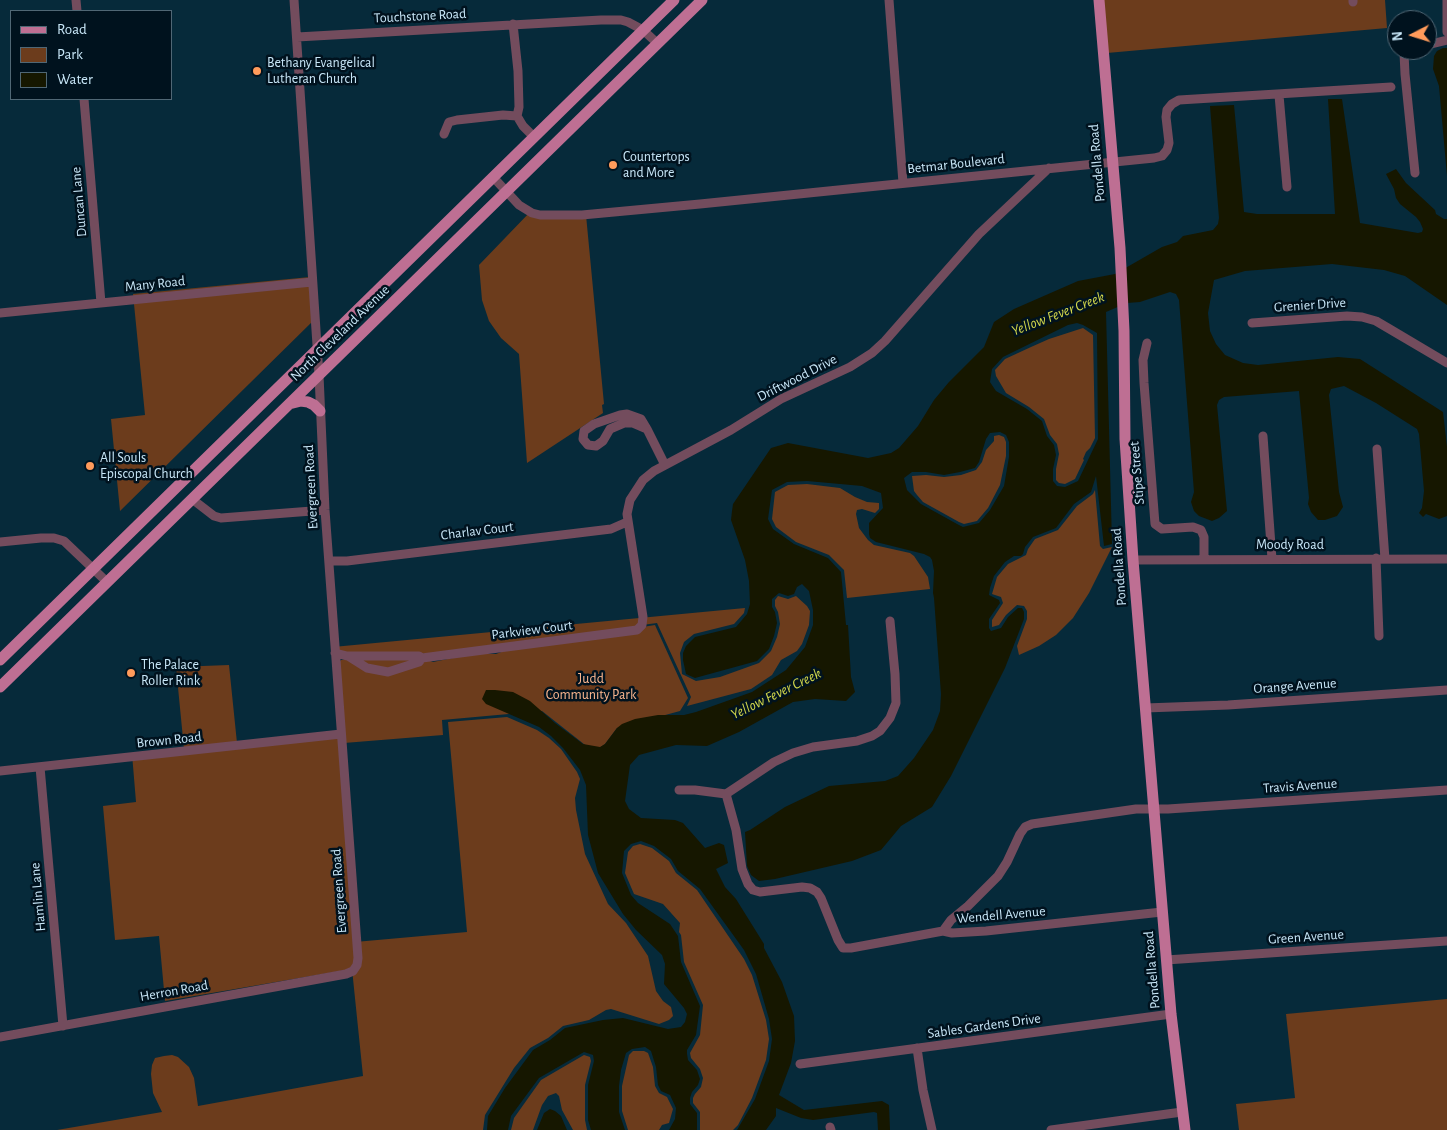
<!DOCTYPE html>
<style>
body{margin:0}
#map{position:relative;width:1447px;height:1130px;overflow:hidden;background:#062a3a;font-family:"Alegreya Sans",sans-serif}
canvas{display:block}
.legend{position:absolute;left:10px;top:10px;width:162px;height:90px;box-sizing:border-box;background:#00121e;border:1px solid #506775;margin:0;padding:6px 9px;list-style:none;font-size:15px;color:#c8e7f8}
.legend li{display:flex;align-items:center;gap:10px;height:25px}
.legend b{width:25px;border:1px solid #506775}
.north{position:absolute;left:1387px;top:10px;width:50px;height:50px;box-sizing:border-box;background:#00121e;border:1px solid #506775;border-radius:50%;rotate:265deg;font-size:14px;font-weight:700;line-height:20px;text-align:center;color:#c8e7f8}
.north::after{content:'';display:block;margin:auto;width:18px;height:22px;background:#ff9b5b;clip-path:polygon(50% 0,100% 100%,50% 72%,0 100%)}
</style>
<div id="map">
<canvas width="1447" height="1130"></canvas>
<ul class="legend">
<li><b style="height:6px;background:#be6f93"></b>Road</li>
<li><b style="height:14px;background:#6c3c1c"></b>Park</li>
<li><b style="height:14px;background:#161700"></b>Water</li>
</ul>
<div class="north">N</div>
</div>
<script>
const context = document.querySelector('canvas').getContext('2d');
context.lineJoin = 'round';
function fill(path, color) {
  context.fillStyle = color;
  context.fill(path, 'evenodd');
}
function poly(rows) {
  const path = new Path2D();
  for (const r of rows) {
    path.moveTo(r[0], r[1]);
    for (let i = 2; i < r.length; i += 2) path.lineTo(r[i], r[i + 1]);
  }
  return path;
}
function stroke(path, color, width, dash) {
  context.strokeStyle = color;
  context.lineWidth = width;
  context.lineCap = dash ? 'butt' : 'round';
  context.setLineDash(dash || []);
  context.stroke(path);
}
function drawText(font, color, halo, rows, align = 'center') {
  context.font = font + ' "Alegreya Sans",sans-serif';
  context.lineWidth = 5;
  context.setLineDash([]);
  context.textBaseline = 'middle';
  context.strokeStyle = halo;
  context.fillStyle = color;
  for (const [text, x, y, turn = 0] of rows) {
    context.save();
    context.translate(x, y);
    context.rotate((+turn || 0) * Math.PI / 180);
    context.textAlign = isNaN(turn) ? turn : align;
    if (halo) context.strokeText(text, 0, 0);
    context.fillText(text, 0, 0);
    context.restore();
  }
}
fill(poly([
 [1102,0,1385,0,1387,28,1107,53],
 [531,211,586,215,604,404,602,405,603,413,527,463,519,354,501,338,489,321,482,300,479,265],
 [310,277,314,320,120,511,111,419,145,415,133,294],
 [1083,328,1093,335,1095,438,1090,448,1086,452,1083,459,1084,460,1075,479,1065,484,1059,483,1056,480,1056,469,1059,454,1057,444,1050,435,1044,419,1029,407,1006,393,996,376,995,370,1005,359,1031,347,1049,339],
 [999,435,1004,437,1006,442,1006,456,1000,485,988,508,977,521,964,524,959,522,923,502,917,495,914,491,912,476,926,475,944,477,961,475,976,470,982,462,986,450,994,441,994,436],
 [807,484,840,488,855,497,867,502,879,503,879,509,875,513,862,509,857,510,856,514,859,528,868,540,874,545,910,553,914,556,928,577,930,589,847,598,844,570,829,555,796,542,776,527,772,519,775,492,788,485],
 [1095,490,1100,546,1103,549,1112,547,1089,593,1073,618,1056,635,1039,646,1019,655,1017,646,1027,619,1027,611,1024,606,1017,605,1006,615,999,625,992,627,992,620,1003,603,1001,597,992,594,997,577,1008,564,1026,555,1028,549,1035,539,1058,530,1077,506,1093,494],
 [778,596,788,599,796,596,807,606,810,611,809,625,802,644,797,651,781,660,772,675,751,689,687,706,691,697,657,623,642,625,624,632,495,651,339,657,355,942,467,932,448,722,507,717,537,730,549,738,561,749,577,772,580,779,575,798,576,810,585,854,608,904,626,923,648,956,656,991,663,1001,671,1007,673,1016,669,1020,659,1024,611,1009,606,1010,589,1020,563,1026,548,1038,530,1048,514,1068,485,1115,483,1130,57,1130,162,1112,153,1093,151,1074,152,1065,155,1058,164,1056,172,1055,178,1057,189,1067,194,1078,198,1106,363,1076,352,969,165,1001,159,936,115,940,103,806,136,802,132,754,184,749,176,667,229,665,237,743,339,731,333,647,745,608,744,613,734,624,694,634,684,642,680,653,682,674,696,681,720,677,759,663,771,651,777,637,780,624,778,612,775,606,775,600],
 [655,625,688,698,680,711,617,728,605,744,594,752,542,711,442,720,443,735,344,743,338,664,341,660,360,657,422,658,433,662,472,654,496,654,512,648],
 [640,844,652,848,669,861,676,873,697,890,744,959,752,975,766,1020,769,1039,766,1060,752,1098,738,1125,733,1130,700,1130,700,1112,693,1103,693,1098,695,1094,701,1087,703,1078,700,1069,691,1058,690,1053,700,1035,703,1005,684,962,681,935,679,932,680,923,663,904,634,894,625,873,628,852,633,846],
 [1447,999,1447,1130,1239,1130,1236,1104,1295,1098,1286,1014],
 [633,1051,644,1051,648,1053,653,1067,655,1086,659,1093,667,1097,673,1109,669,1123,662,1125,659,1130,628,1130,622,1111,622,1086,629,1055],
 [584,1055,590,1057,591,1061,585,1085,585,1120,587,1130,573,1130,562,1110,559,1096,556,1093,548,1096,542,1105,533,1130,511,1130,514,1118,541,1080]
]), '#6c3c1c');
fill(poly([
 [1443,48,1447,48,1447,176,1439,86,1433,69,1434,56,1437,51],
 [1328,99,1342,99,1360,223,1418,233,1422,232,1423,229,1420,222,1416,217,1400,204,1396,198,1394,189,1386,174,1396,169,1406,183,1435,210,1436,214,1444,219,1447,219,1447,305,1405,276,1384,270,1332,264,1245,271,1214,280,1208,313,1210,331,1216,344,1225,355,1243,363,1258,365,1338,357,1360,359,1443,412,1447,447,1447,516,1439,519,1426,514,1423,517,1419,513,1422,508,1424,491,1419,434,1417,429,1376,403,1344,386,1331,389,1329,395,1339,492,1343,507,1337,516,1325,520,1318,520,1311,512,1308,504,1309,498,1299,391,1224,397,1219,400,1217,405,1227,511,1219,518,1212,521,1199,516,1194,511,1191,502,1194,492,1179,300,1176,294,1170,292,1140,302,1127,303,1106,312,1112,544,1104,546,1096,476,1091,492,1074,504,1056,528,1033,537,1025,547,1023,554,1021,556,1014,556,1005,562,994,576,990,588,989,595,999,600,1000,603,989,619,989,628,991,631,1001,628,1008,617,1018,608,1022,608,1024,612,1024,619,1005,668,951,776,932,807,901,826,881,850,852,861,775,879,759,881,751,875,747,866,745,832,750,830,785,807,829,786,885,781,898,776,914,758,933,730,940,711,941,694,934,598,933,593,934,571,932,560,930,557,924,554,876,542,870,538,869,534,869,523,883,508,881,493,862,486,807,481,787,482,772,490,768,519,773,529,794,544,828,558,841,572,846,625,848,625,851,677,855,692,846,701,815,699,793,702,739,732,707,746,676,745,639,755,630,765,625,801,629,809,641,818,675,820,683,823,705,848,719,843,724,845,728,863,716,869,725,887,736,899,764,944,764,948,782,982,794,1016,795,1041,791,1063,779,1095,804,1110,882,1101,889,1105,890,1130,878,1130,877,1113,874,1112,813,1120,801,1118,776,1108,776,1116,766,1130,737,1130,755,1099,769,1061,772,1039,769,1019,756,974,744,950,700,889,678,871,671,859,654,846,641,841,631,844,624,851,622,873,631,895,638,903,670,924,678,936,681,962,700,1006,696,1035,687,1050,687,1054,688,1060,697,1070,700,1079,698,1085,692,1092,690,1098,690,1104,697,1113,697,1130,669,1130,675,1119,676,1108,670,1095,661,1091,658,1085,656,1067,651,1051,645,1047,632,1049,626,1053,621,1070,619,1086,619,1112,625,1130,591,1130,588,1120,588,1085,594,1061,593,1055,584,1052,539,1078,511,1116,508,1130,487,1130,488,1116,505,1088,533,1050,550,1040,565,1028,603,1020,623,1018,668,1029,681,1027,685,1022,687,1014,684,1008,664,984,665,964,662,955,636,930,623,914,598,873,588,835,586,785,580,770,563,748,551,736,539,727,486,704,482,699,486,690,495,690,513,692,530,701,555,723,583,744,600,747,605,744,617,728,622,724,635,719,658,715,684,715,696,712,752,692,786,670,805,647,813,625,813,610,809,591,802,584,797,587,794,594,788,596,779,593,772,599,772,607,775,612,777,623,774,636,769,649,757,661,695,678,686,674,683,660,683,653,686,646,695,637,736,627,747,614,750,604,749,581,745,560,731,520,732,511,733,504,771,448,788,443,868,458,891,453,899,448,918,426,934,400,949,382,984,347,994,322,1014,309,1078,281,1115,274,1162,247,1177,242,1183,236,1213,230,1218,224,1219,218,1210,106,1234,105,1244,212,1257,214,1335,214],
 [1077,323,1083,325,1097,333,1098,439,1078,481,1065,487,1057,486,1053,481,1053,469,1056,455,1054,445,1047,436,1042,421,1027,409,996,391,990,382,992,369,1003,357,1068,325],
 [1000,432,1006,435,1009,442,1009,457,1004,486,990,510,979,523,963,527,957,524,921,504,907,490,904,478,912,472,926,472,944,475,960,472,975,468,979,462,986,439,990,433],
 [550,1109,555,1111,561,1116,567,1130,537,1130,544,1113]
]), '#161700');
stroke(poly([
 [76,0,77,11],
 [889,0,903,183],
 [1447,0,1447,32],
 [1353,2,1353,0],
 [513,24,518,71,519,107,517,116,523,126,534,137],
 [297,37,601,20,621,20,628,22,643,30,657,43],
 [1427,45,1447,40],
 [1407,50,1404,53,1405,74,1415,173],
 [1279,95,1287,187],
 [84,99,101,303],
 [444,134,449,122,457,120,503,115,517,116],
 [493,177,519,205,532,213,540,215,582,215,700,204,1154,158,1162,156,1167,150,1169,143,1166,117,1167,110,1172,104,1179,100,1391,87],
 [0,313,312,282],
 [1252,323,1347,316,1362,317,1376,321,1393,331,1447,363],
 [1147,343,1143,360,1144,383,1155,524,1162,529,1193,527,1201,530,1204,537,1204,559],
 [627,414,641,419,647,429,633,423,624,423,610,429,603,441,596,446,588,445,583,439,584,431,594,424,620,415,627,414],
 [647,429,665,465],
 [1263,436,1272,559],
 [1377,449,1385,559],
 [192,499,214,516,221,518,325,510],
 [0,542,41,538,54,538,64,541,107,582],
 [1376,558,1379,636],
 [1133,560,1447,559],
 [329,561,347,561,611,529,627,522],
 [335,653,347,656,419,656,422,658,637,630,642,625,643,617,627,514,630,500,643,480,654,471,731,430,781,399,850,367,872,353,885,341,979,234,1049,168],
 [348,656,367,668,388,672,419,662,422,658],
 [1145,708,1228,705,1447,690],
 [40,767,63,1026],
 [0,771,341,734],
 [679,790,695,790,726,794,774,762,793,753,813,747,857,741,872,736,880,731,890,718,896,703,895,674,890,621],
 [726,794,736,830,742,869,748,884,753,890,760,892,802,887,810,888,817,892,821,898,838,940,843,948,851,948,943,931,952,933,986,931,1162,912],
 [943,931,951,920,968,906,998,876,1007,862,1020,834,1025,827,1032,824,1136,809,1168,809,1447,790],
 [1166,960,1447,941],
 [0,1037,346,974,353,971,357,965,358,958,325,510,319,375,294,0],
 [917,1048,923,1090,932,1130],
 [800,1064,1171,1014],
 [830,1127,831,1130],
 [1051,1130,1182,1112]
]), '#734c5d', 9);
stroke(poly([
 [1099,0,1120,248,1124,331,1125,439,1133,560,1171,1014,1185,1130],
 [289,404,301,401,308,402,314,405,320,411],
 [0,660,674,0],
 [0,687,702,0]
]), '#be6f93', 11);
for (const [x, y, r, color] of [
 [257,71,5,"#ff9b5b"],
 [613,165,5,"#ff9b5b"],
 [90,466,5,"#ff9b5b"],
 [131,673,5,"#ff9b5b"]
]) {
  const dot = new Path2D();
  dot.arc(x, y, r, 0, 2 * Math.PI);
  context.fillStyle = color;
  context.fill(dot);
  stroke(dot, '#00121e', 2);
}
drawText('14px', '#c8e7f8', '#00121e', [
 ["Touchstone Road",420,16,-3],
 ["Pondella Road",1097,163,-95],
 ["Betmar Boulevard",956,164,-6],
 ["Duncan Lane",79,202,-95],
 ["Many Road",155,284,-6],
 ["Grenier Drive",1310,305,-4],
 ["North Cleveland Avenue",340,333,-44],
 ["Driftwood Drive",797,378,-27],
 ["Stipe Street",1137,473,-95],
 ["Evergreen Road",311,487,-93],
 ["Charlav Court",477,531,-7],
 ["Moody Road",1290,545],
 ["Pondella Road",1119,567,-94],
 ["Parkview Court",532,630,-7],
 ["Orange Avenue",1295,686,-4],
 ["Brown Road",169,740,-6],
 ["Travis Avenue",1300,786,-4],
 ["Evergreen Road",339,891,-94],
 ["Hamlin Lane",38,897,-95],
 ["Wendell Avenue",1001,915,-5],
 ["Green Avenue",1306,937,-4],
 ["Pondella Road",1152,970,-95],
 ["Herron Road",174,991,-10],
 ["Sables Gardens Drive",984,1026,-8]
]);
drawText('14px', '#c8e7f8', '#00121e', [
 ["Bethany Evangelical",267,63],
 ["Lutheran Church",267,79],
 ["Countertops",623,157],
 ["and More",623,173],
 ["All Souls",100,458],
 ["Episcopal Church",100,474],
 ["The Palace",141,665],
 ["Roller Rink",141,681]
], 'left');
drawText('14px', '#fbb78f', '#00121e', [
 ["Judd",591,679],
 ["Community Park",591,695]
]);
drawText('italic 15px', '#d2d74b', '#00121e', [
 ["Yellow Fever Creek",1058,314,-21],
 ["Yellow Fever Creek",776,694,-26]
]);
</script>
